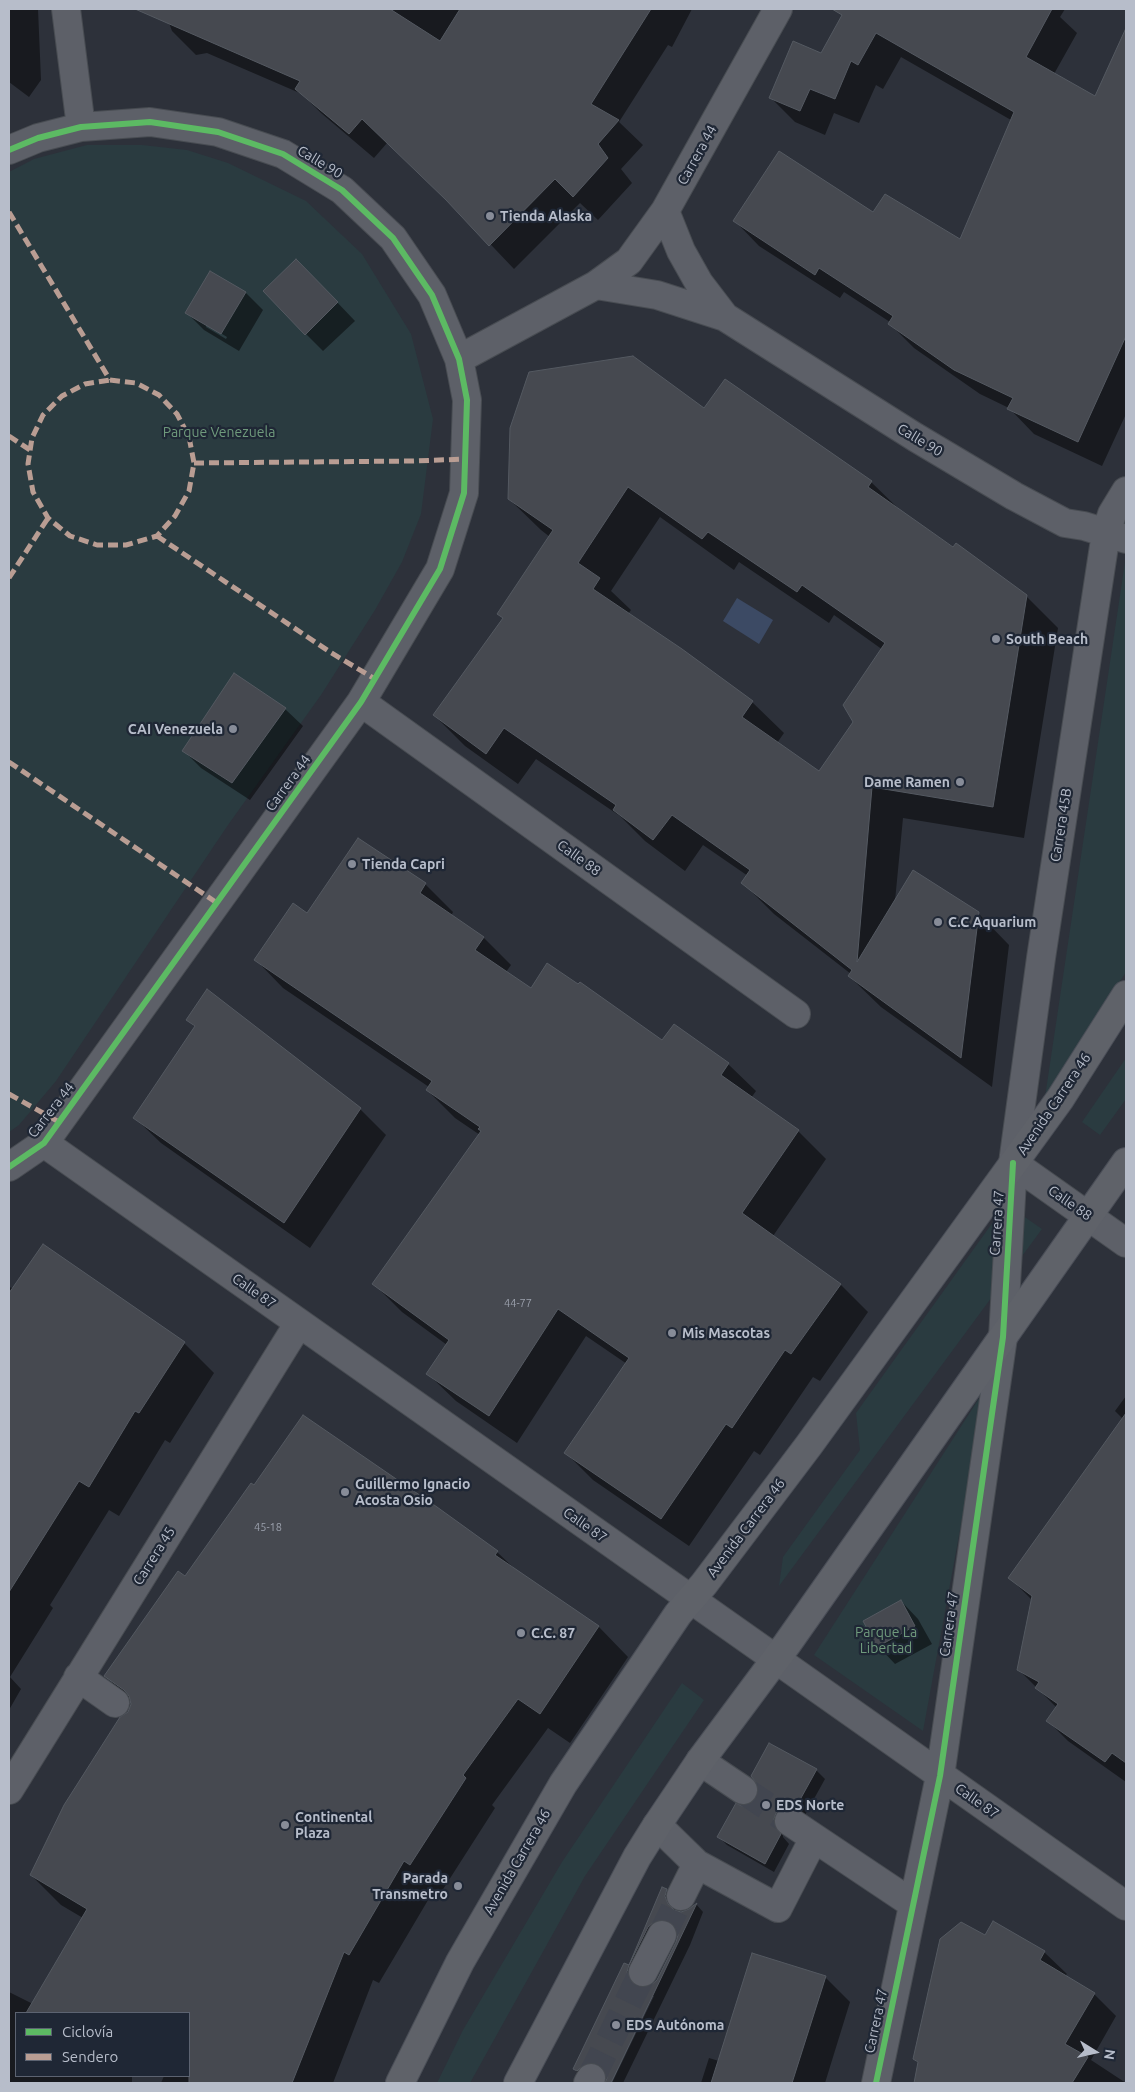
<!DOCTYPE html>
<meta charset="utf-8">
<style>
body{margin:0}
#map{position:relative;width:1135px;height:2092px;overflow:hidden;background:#2d313a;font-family:Ubuntu,sans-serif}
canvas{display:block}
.frame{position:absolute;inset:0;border:10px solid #b7bdca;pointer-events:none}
.legend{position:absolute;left:15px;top:2012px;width:175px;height:65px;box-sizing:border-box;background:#1f2735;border:1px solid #5c6371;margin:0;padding:6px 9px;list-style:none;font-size:15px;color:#b7bdca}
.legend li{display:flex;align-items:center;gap:10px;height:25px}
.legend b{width:25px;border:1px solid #5c6371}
.north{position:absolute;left:1070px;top:2027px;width:50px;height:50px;-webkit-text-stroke:4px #1f2735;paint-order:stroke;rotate:100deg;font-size:14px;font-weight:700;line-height:20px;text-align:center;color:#b7bdca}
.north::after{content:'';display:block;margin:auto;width:18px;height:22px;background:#b7bdca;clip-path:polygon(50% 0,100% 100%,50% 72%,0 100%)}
</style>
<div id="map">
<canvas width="1135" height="2092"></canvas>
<div class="frame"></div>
<ul class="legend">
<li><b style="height:6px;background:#5cba63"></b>Ciclovía</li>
<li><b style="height:6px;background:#b99d93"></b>Sendero</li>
</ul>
<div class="north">N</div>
</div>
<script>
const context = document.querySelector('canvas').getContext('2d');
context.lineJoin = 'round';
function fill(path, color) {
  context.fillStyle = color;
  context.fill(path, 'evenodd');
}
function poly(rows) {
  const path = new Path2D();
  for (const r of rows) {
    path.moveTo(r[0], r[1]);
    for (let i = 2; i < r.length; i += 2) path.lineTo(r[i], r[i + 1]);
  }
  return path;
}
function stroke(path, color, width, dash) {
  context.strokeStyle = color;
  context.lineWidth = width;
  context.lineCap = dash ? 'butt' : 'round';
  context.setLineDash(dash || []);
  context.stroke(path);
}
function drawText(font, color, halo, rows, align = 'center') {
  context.font = font + ' Ubuntu,sans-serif';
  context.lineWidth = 4.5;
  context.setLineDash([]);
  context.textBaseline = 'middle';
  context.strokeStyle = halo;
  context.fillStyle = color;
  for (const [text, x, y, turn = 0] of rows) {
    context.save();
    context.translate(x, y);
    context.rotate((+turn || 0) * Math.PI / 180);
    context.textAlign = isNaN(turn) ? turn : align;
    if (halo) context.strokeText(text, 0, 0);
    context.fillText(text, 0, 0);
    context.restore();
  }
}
fill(poly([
 [87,145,142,145,187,150,228,163,306,201,362,254,411,334,433,419,421,514,402,562,375,610,321,695,228,825,56,1081,19,1125,9,1132,9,172,34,159],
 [1125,562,1126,972,1045,1097],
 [1126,1058,1126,1099,1100,1135,1082,1122],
 [1006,1204,1042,1229,779,1586,783,1557,860,1450,856,1413],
 [987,1386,978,1432,923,1731,814,1655],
 [682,1683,704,1700,585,1876,470,2083,437,2083,463,2030,562,1862]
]), '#2a3b40');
fill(poly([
 [737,598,773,620,759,644,723,621]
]), '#3c4a64');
fill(poly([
 [9,9,38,9,41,80,29,97,9,82],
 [164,9,692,9,672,47,668,45,619,122,643,145,621,169,632,183,598,220,580,203,514,269,457,209,387,143,374,158,321,113,302,94,207,53,196,55,172,31],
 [847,9,1065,9,1060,17,1077,33,1054,74,1095,98,1126,31,1126,414,1102,466,1034,434,1009,408,980,394,914,348,889,323,890,322,844,292,840,298,759,246,735,221,873,214,961,241,1011,120,901,57,883,89,876,85,859,123,834,113,825,135,795,122,770,97,822,54],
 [314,278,355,321,323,351,306,334],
 [246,293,263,310,239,351,204,330,187,313],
 [206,324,227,337,226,339,206,327],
 [705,410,871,482,902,512,1026,596,1058,628,1024,838,903,818,895,901,978,913,1009,945,992,1087,881,1007,849,976,851,974,774,914,743,883,748,876,703,845,685,871,645,841,620,816,536,759,518,784,465,746,434,715,504,619,499,614,550,537,541,530,509,499],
 [660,517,734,570,739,562,829,623,834,615,883,650,855,722,819,773,777,743,784,733,752,702,628,614,631,610,611,591],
 [285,709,303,726,250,800,201,768,184,751],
 [358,839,425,884,453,912,451,916,483,937,511,965,506,972,532,990,663,1042,728,1064,756,1091,751,1098,798,1131,826,1159,773,1236,840,1284,868,1312,820,1381,813,1377,760,1455,754,1451,689,1546,593,1480,566,1453,627,1364,586,1336,517,1443,456,1401,428,1374,447,1345,402,1312,374,1284,480,1135,455,1118,427,1090,429,1087,283,988,256,960,307,915],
 [207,991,360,1109,386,1135,310,1248,161,1143,135,1118,196,1028,188,1020],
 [9,1287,184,1343,214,1373,170,1443,165,1440,119,1516,109,1510,50,1605,53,1608,10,1677,21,1689,9,1710],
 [1126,1396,1126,1782,1068,1741,1048,1721,1057,1708,1019,1670,1032,1600,1010,1578,1123,1419,1115,1411],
 [497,1552,517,1571,599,1627,628,1657,570,1743,548,1728,492,1805,495,1808,440,1894,434,1890,379,1983,373,1980,333,2083,161,2083,164,2076,189,2076,189,2013,16,2013,16,2076,132,2076,132,2083,9,2083,9,1992,33,2004,83,1918,61,1905,31,1875,129,1712,131,1702,106,1676,185,1578],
 [901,1601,918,1619,932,1644,895,1664,878,1646],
 [816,1770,825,1779,805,1815,782,1829,783,1837,789,1844,774,1872,727,1845,719,1837,742,1807,750,1805],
 [663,1889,675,1899,674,1906,675,1912,682,1913,690,1910,696,1904,703,1912,690,1945,623,2083,612,2083,654,1996,652,1996,609,2083,606,2083,606,2072,600,2071,583,2078,574,2069,625,1965,629,1967],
 [671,1928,677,1929,679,1935,677,1943,658,1980,652,1986,643,1989,637,1987,636,1982],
 [985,1937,1044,1952,1067,1974,1065,1976,1094,1994,1116,2016,1091,2060,1126,2083,915,2083,919,2064,914,2059],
 [825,1977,850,2002,825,2083,701,2083,709,2058,719,2061]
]), '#0007');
const building = poly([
 [135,9,390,9,440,41,460,9,651,9,591,104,619,120,598,144,608,158,573,197,555,179,489,246,446,200,362,119,349,134,295,89,300,81,135,9],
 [832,9,1052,9,1026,57,1095,96,1126,28,1126,336,1078,442,1007,409,1013,398,954,370,888,324,893,316,819,268,815,275,733,221,779,151,873,212,885,194,960,239,1014,112,876,33,858,65,851,61,835,99,810,89,800,111,769,98,793,41,821,53,842,15,832,9],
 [296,259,338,302,305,335,263,291,296,259],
 [210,271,246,292,221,334,185,313,210,271],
 [633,356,704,408,725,379,872,481,868,487,953,547,956,543,1027,595,993,807,872,787,857,962,913,870,979,912,961,1058,848,976,852,970,741,883,750,870,672,815,653,840,613,810,616,805,504,728,486,754,433,715,503,618,497,614,553,530,508,499,510,428,529,372,633,356],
 [628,487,702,539,708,532,797,592,802,585,885,643,843,705,853,722,819,771,742,717,753,701,682,649,593,589,600,578,578,563,628,487],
 [234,673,286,708,232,783,182,751,234,673],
 [358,838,426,883,420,893,484,937,475,950,531,988,547,963,578,984,580,982,662,1040,674,1024,729,1063,721,1075,799,1130,742,1213,841,1284,791,1354,785,1350,732,1428,726,1424,661,1519,564,1453,629,1358,558,1309,489,1416,426,1374,449,1340,372,1284,481,1131,478,1129,480,1127,426,1090,432,1081,254,960,293,903,307,913,358,838],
 [207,989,361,1108,284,1223,133,1118,195,1026,186,1020,207,989],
 [43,1244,185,1342,139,1413,135,1411,89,1487,79,1481,9,1592,9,1293,43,1244],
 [1126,1413,1126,1763,1112,1753,1105,1762,1046,1721,1058,1704,1035,1688,1039,1682,1017,1670,1032,1596,1008,1578,1126,1413],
 [303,1415,437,1507,498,1551,495,1555,599,1626,540,1714,518,1699,463,1775,466,1778,410,1865,404,1861,349,1955,344,1952,292,2083,189,2083,189,2013,26,2013,87,1909,30,1875,64,1805,120,1717,128,1712,131,1704,129,1696,124,1690,104,1676,178,1571,185,1576,251,1483,254,1485,303,1415],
 [901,1600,915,1626,877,1647,863,1621,901,1600],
 [769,1743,817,1769,796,1807,790,1805,783,1807,776,1813,774,1819,775,1827,781,1834,765,1864,717,1837,736,1803,742,1806,749,1804,756,1798,759,1791,757,1784,751,1776,769,1743],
 [662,1887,667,1889,665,1896,668,1904,674,1910,681,1912,689,1909,697,1903,611,2083,605,2083,607,2078,605,2071,599,2064,591,2062,583,2065,577,2071,573,2069,624,1963,629,1965,662,1887],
 [662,1919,670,1921,675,1927,678,1935,676,1942,657,1980,651,1985,643,1988,636,1986,630,1980,627,1972,629,1965,648,1927,654,1922,662,1919],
 [993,1921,1045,1951,1040,1960,1095,1993,1065,2044,1088,2057,1072,2083,914,2083,918,2062,913,2059,940,1939,961,1922,985,1935,993,1921],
 [752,1953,826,1976,792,2083,711,2083,752,1953]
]);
fill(building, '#464950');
stroke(building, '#545961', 1);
stroke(poly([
 [743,1790,789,1821],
 [662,1935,681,1896],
 [591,2078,643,1972]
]), '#424650', 28, [28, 14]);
const minor = poly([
 [66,9,81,127],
 [9,150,38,138,81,127,150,122,218,132,283,154,342,190,393,238,432,295,459,359,467,400,464,493,440,569,361,702,44,1143,9,1167],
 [665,211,681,251,699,283,725,317],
 [596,285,657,295,725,317,915,437,1014,496,1065,523,1084,526,1126,539],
 [459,359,596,285,629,261,665,211,778,9],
 [361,702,796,1014],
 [44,1143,1126,1906],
 [1013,1163,1126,1243],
 [78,1677,115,1703],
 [700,1761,743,1790],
 [9,1790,299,1323],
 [789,1821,913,1904],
 [657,1825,697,1864,681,1896],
 [697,1864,778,1908,814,1838],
 [643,1972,662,1935],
 [588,2083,591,2078],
 [876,2083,940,1776,1003,1337,1013,1163,1041,958,1106,533,1112,514,1126,491]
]);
const major = poly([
 [400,2083,460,1962,563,1784,678,1614,704,1584,809,1445,1060,1099,1126,995],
 [518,2083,637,1857,657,1825,700,1761,787,1644,1126,1162]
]);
stroke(minor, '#484c52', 30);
stroke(major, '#4a4e57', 30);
stroke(minor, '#5d6068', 28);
stroke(major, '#5f6269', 28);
stroke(poly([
 [9,212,110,380],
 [110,380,136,383,159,395,177,414,189,437,194,463,189,491,175,516,157,536,126,545,97,545,70,536,48,518,33,492,28,464,32,438,43,415,62,396,85,384,110,380],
 [9,436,30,450],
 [194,463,413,461,466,459],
 [157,536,330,652,375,679],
 [9,578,48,518],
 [9,762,217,903],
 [9,1094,59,1122]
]), '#b99d93', 5, [10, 5]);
stroke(poly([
 [9,150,38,138,81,127,150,122,218,132,283,154,342,190,393,238,432,295,459,359,467,400,464,493,440,569,361,702,44,1143,9,1167],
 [876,2083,940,1776,1003,1337,1013,1163]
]), '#5cba63', 6);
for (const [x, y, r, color] of [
 [490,216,5,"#878c98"],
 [996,639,5,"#878c98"],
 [233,729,5,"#878c98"],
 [960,782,5,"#878c98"],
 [352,864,5,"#878c98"],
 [938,922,5,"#878c98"],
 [672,1333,5,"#878c98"],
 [345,1492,5,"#878c98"],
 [521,1633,5,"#878c98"],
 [766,1805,5,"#878c98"],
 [285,1825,5,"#878c98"],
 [458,1886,5,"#878c98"],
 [616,2025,5,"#878c98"]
]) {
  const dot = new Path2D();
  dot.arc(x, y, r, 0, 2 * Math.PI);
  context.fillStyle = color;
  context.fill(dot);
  stroke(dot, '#1f2735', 2);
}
drawText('11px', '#9ba0ac', null, [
 ["44-77",518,1303],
 ["45-18",268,1527]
]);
drawText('14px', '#b7bdca', '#1f2735', [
 ["Carrera 44",697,155,-61],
 ["Calle 90",320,162,31],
 ["Calle 90",920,440,31],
 ["Carrera 44",288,783,-54],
 ["Carrera 45B",1061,825,-81],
 ["Calle 88",579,858,36],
 ["Avenida Carrera 46",1054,1104,-56],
 ["Carrera 44",51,1110,-52],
 ["Calle 88",1070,1203,35],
 ["Carrera 47",997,1223,-86],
 ["Calle 87",254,1291,35],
 ["Calle 87",585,1525,35],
 ["Avenida Carrera 46",746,1528,-53],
 ["Carrera 45",154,1556,-58],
 ["Carrera 47",949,1624,-82],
 ["Calle 87",977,1801,35],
 ["Avenida Carrera 46",517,1862,-60],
 ["Carrera 47",876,2021,-78]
]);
drawText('bold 14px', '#b7bdca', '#1f2735', [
 ["Tienda Alaska",500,216],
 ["South Beach",1006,639],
 ["CAI Venezuela",223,729,"right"],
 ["Dame Ramen",950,782,"right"],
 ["Tienda Capri",362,864],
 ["C.C Aquarium",948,922],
 ["Mis Mascotas",682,1333],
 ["Guillermo Ignacio",355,1484],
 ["Acosta Osio",355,1500],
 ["C.C. 87",531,1633],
 ["EDS Norte",776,1805],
 ["Continental",295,1817],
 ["Plaza",295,1833],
 ["Parada",448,1878,"right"],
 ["Transmetro",448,1894,"right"],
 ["EDS Autónoma",626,2025]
], 'left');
drawText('14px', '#6f9a7c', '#1f2735', [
 ["Parque Venezuela",219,432],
 ["Parque La",886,1632],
 ["Libertad",886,1648]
]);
</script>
